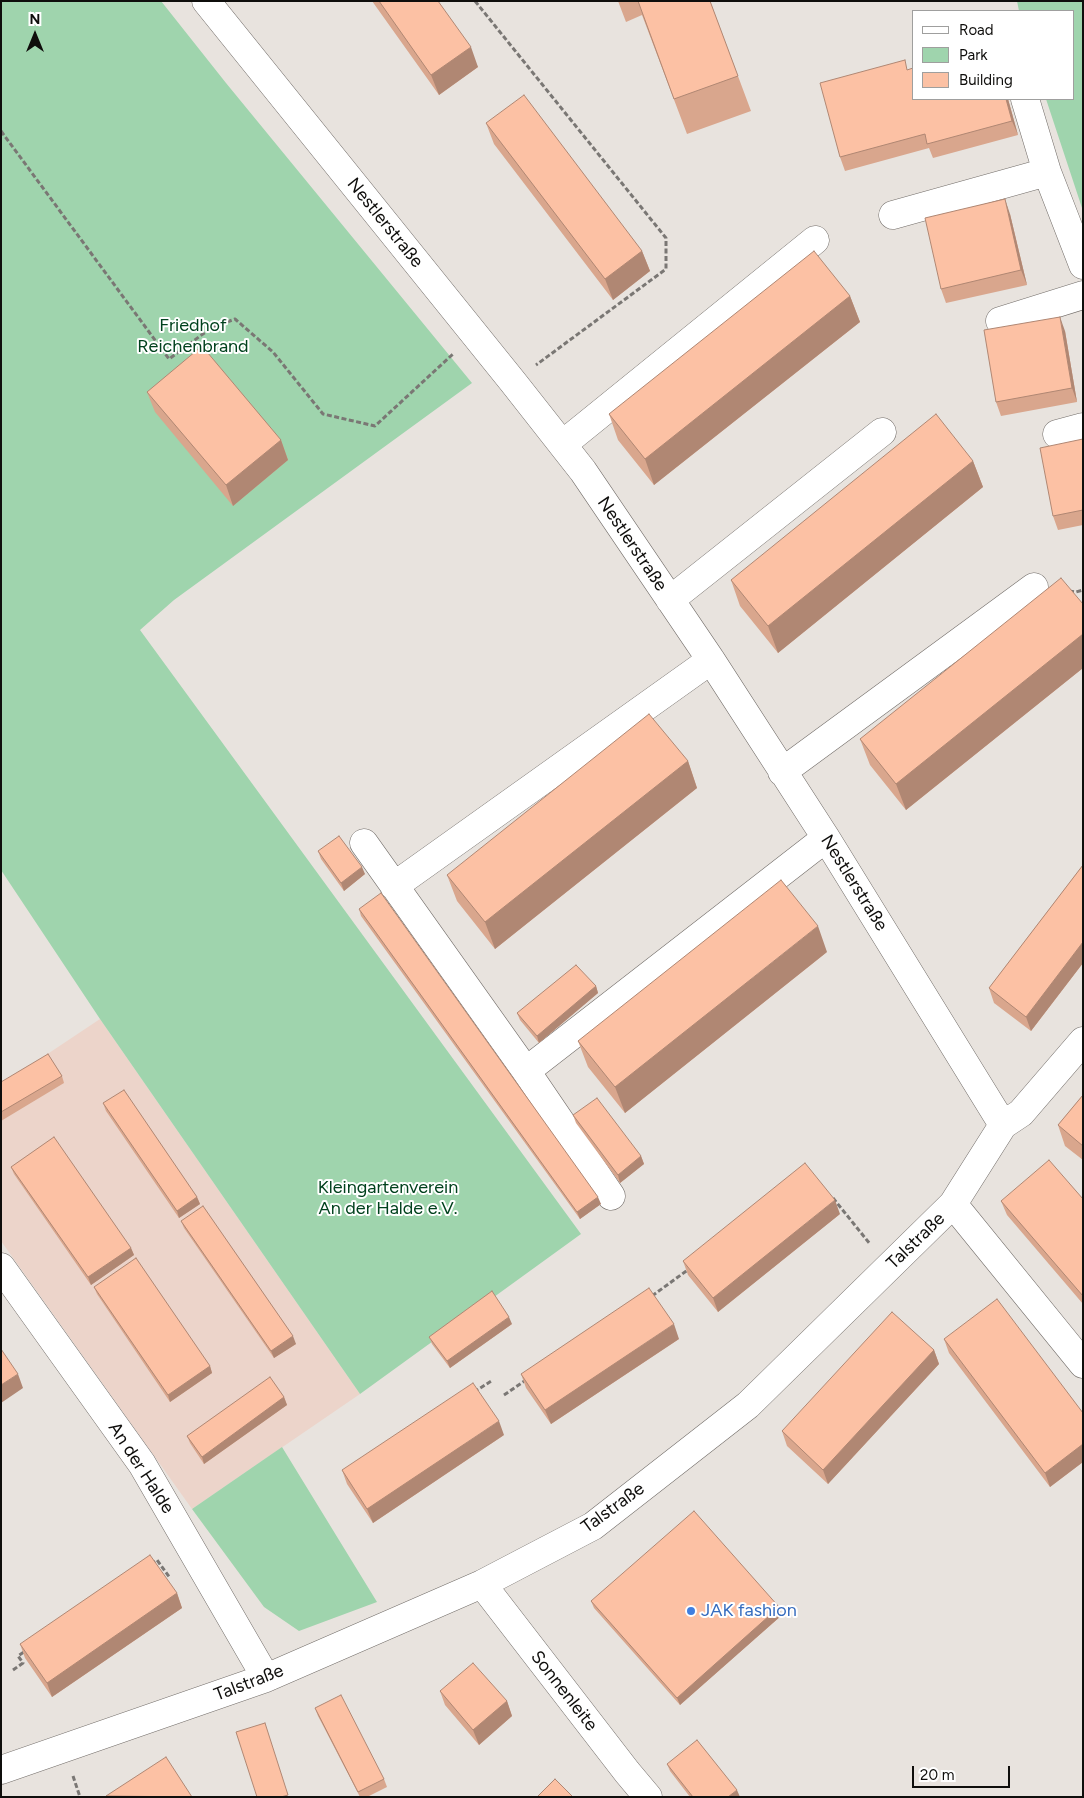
<!DOCTYPE html>
<meta charset="utf-8">
<style>
body{margin:0}
#map{position:relative;width:1084px;height:1798px;overflow:hidden;background:#e8e3de;font-family:Figtree,sans-serif}
canvas{display:block}
.frame{position:absolute;inset:0;border:2px solid #0f0e0c;pointer-events:none}
.legend{position:absolute;left:912px;top:10px;width:162px;height:90px;box-sizing:border-box;background:#fff;border:1px solid #9f9f9e;margin:0;padding:6px 9px;list-style:none;font-size:15px;color:#0f0e0c}
.legend li{display:flex;align-items:center;gap:10px;height:25px}
.legend b{width:25px;border:1px solid #9f9f9e}
.north{position:absolute;left:10px;top:10px;width:50px;height:50px;-webkit-text-stroke:4px #fff;paint-order:stroke;rotate:0deg;font-size:14px;font-weight:700;line-height:20px;text-align:center;color:#0f0e0c}
.north::after{content:'';display:block;margin:auto;width:18px;height:22px;background:#0f0e0c;clip-path:polygon(50% 0,100% 100%,50% 72%,0 100%)}
.scale{position:absolute;left:912px;top:1766px;width:98px;height:22px;box-sizing:border-box;border:2px solid #0f0e0c;border-top:0;padding-left:6px;font-size:15px;line-height:18px;white-space:nowrap;color:#0f0e0c;-webkit-text-stroke:4px #fff;paint-order:stroke}
</style>
<div id="map">
<canvas width="1084" height="1798"></canvas>
<div class="frame"></div>
<ul class="legend">
<li><b style="height:6px;background:#fff"></b>Road</li>
<li><b style="height:14px;background:#9fd4ad"></b>Park</li>
<li><b style="height:14px;background:#fcc1a4"></b>Building</li>
</ul>
<div class="north">N</div>
<div class="scale">20 m</div>
</div>
<script>
const context = document.querySelector('canvas').getContext('2d');
context.lineJoin = 'round';
function fill(path, color) {
  context.fillStyle = color;
  context.fill(path, 'evenodd');
}
function poly(rows) {
  const path = new Path2D();
  for (const r of rows) {
    path.moveTo(r[0], r[1]);
    for (let i = 2; i < r.length; i += 2) path.lineTo(r[i], r[i + 1]);
  }
  return path;
}
function stroke(path, color, width, dash) {
  context.strokeStyle = color;
  context.lineWidth = width;
  context.lineCap = dash ? 'butt' : 'round';
  context.setLineDash(dash || []);
  context.stroke(path);
}
function drawText(font, color, halo, rows, align = 'center') {
  context.font = font + ' Figtree,sans-serif';
  context.lineWidth = 4;
  context.setLineDash([]);
  context.textBaseline = 'middle';
  context.strokeStyle = halo;
  context.fillStyle = color;
  for (const [text, x, y, turn = 0] of rows) {
    context.save();
    context.translate(x, y);
    context.rotate((+turn || 0) * Math.PI / 180);
    context.textAlign = isNaN(turn) ? turn : align;
    if (halo) context.strokeText(text, 0, 0);
    context.fillText(text, 0, 0);
    context.restore();
  }
}
fill(poly([
 [100,1019,360,1394,192,1509,1,1241,1,1085]
]), '#ecd4ca');
fill(poly([
 [1,1,161,1,226,83,472,383,174,600,140,630,581,1234,360,1394,100,1019,1,870],
 [1017,1,1083,1,1083,211,1046,99,1073,99,1073,11,1019,11],
 [282,1447,377,1602,299,1631,264,1607,192,1509]
]), '#9fd4ad');
const minor = poly([
 [206,1,513,382,583,471,711,660,826,838,1003,1125],
 [1025,99,1047,172,1083,265],
 [893,215,1047,172],
 [1000,321,1083,295],
 [1057,434,1083,427],
 [563,444,815,240],
 [670,600,882,432],
 [782,772,1034,587],
 [364,843,526,1071,611,1196],
 [394,886,711,660],
 [526,1071,826,838],
 [953,1204,1083,1364],
 [1,1267,142,1464,266,1678],
 [482,1584,627,1772,648,1797],
 [1,1770,266,1678,482,1584,593,1526,748,1405,953,1204,1003,1125,1021,1113,1083,1041]
]);
stroke(minor, '#726d69', 29);
stroke(poly([
 [475,1,666,238,666,269,536,365],
 [1,131,169,359,211,328,235,319,273,352,323,414,375,426,453,354],
 [1069,591,1076,592,1083,590],
 [833,1198,870,1244],
 [652,1296,689,1269],
 [474,1392,493,1380],
 [504,1395,526,1380],
 [151,1564,157,1560,170,1578],
 [13,1670,23,1663,18,1656,27,1650],
 [73,1776,80,1797]
]), '#7a7774', 3, [5, 2.5]);
stroke(minor, '#fff', 28);
fill(poly([
 [372,1,438,1,478,67,439,95],
 [618,1,710,1,751,111,687,134,642,15,626,22],
 [913,99,1008,99,1018,135,933,158,929,148,845,171,840,157],
 [486,123,642,251,650,271,613,300,494,144],
 [1010,214,1027,285,946,303,941,289],
 [850,296,860,322,654,485,618,440,609,414],
 [1065,331,1077,402,1001,416,996,402],
 [147,392,281,440,288,460,233,506,155,412],
 [1083,439,1083,525,1058,530,1053,516],
 [973,461,983,487,778,653,740,606,731,580],
 [1083,604,1083,668,906,810,870,765,860,739],
 [688,761,697,788,495,949,457,901,447,875],
 [318,851,365,874,344,891,321,859],
 [1083,865,1083,963,1031,1031,994,1003,989,988],
 [359,909,601,1204,580,1219,361,916],
 [827,952,625,1113,588,1067,578,1041],
 [596,986,598,993,539,1043,520,1020,517,1013],
 [62,1076,64,1083,1,1121,1,1082],
 [1083,1095,1083,1160,1065,1146,1058,1125],
 [103,1103,197,1197,200,1204,179,1218,106,1111],
 [573,1115,641,1156,644,1164,620,1183,576,1123],
 [11,1167,131,1248,134,1255,91,1285,14,1174],
 [1083,1199,1083,1304,1007,1215,1001,1201],
 [840,1214,718,1312,688,1275,683,1261],
 [181,1221,296,1344,274,1358,184,1228],
 [94,1287,210,1366,212,1373,170,1402,97,1294],
 [512,1324,450,1368,432,1344,429,1337],
 [679,1339,551,1424,526,1388,521,1374],
 [944,1339,1083,1413,1083,1462,1050,1487,949,1353],
 [934,1350,939,1364,828,1484,787,1446,782,1431],
 [284,1397,287,1405,204,1464,190,1443,187,1436],
 [504,1435,373,1523,347,1484,342,1470],
 [177,1593,182,1608,52,1697,25,1658,20,1644],
 [591,1601,782,1615,680,1705,594,1608],
 [440,1691,507,1701,512,1716,479,1745,445,1705],
 [315,1708,384,1779,387,1787,367,1797,360,1797,318,1716],
 [667,1764,740,1797,690,1797,670,1771]
]), '#d9a68d');
fill(poly([
 [471,47,478,67,439,95,431,75],
 [1006,99,1008,99,1018,135,1012,121],
 [1005,199,1010,214,1027,285,1021,270],
 [642,251,650,271,613,300,605,279],
 [850,296,860,322,654,485,645,459],
 [1060,317,1065,331,1077,402,1072,388],
 [281,440,288,460,233,506,226,485],
 [973,461,983,487,778,653,768,626],
 [1083,634,1083,668,906,810,896,784],
 [688,761,697,788,495,949,485,922],
 [362,867,365,874,344,891,341,883],
 [818,926,827,952,625,1113,615,1087],
 [1083,942,1083,963,1031,1031,1026,1017],
 [596,986,598,993,539,1043,537,1036],
 [641,1156,644,1164,620,1183,618,1175],
 [197,1197,200,1204,179,1218,177,1211],
 [598,1197,601,1204,580,1219,577,1212],
 [835,1200,840,1214,718,1312,713,1298],
 [131,1248,134,1255,91,1285,88,1277],
 [509,1317,512,1324,450,1368,447,1361],
 [674,1324,679,1339,551,1424,545,1410],
 [293,1336,296,1344,274,1358,271,1351],
 [934,1350,939,1364,828,1484,823,1470],
 [210,1366,212,1373,170,1402,168,1395],
 [18,1374,23,1388,1,1403,1,1385],
 [284,1397,287,1405,204,1464,202,1457],
 [499,1421,504,1435,373,1523,367,1509],
 [1083,1444,1083,1462,1050,1487,1045,1473],
 [177,1593,182,1608,52,1697,47,1683],
 [779,1607,782,1615,680,1705,677,1698],
 [507,1701,512,1716,479,1745,473,1730],
 [737,1790,740,1797,728,1797]
]), '#b08773');
const building = poly([
 [379,1,438,1,471,47,431,75,379,1],
 [638,1,710,1,738,76,674,99,638,1],
 [905,60,907,70,913,68,913,99,1006,99,1012,121,927,144,925,134,840,157,820,83,905,60],
 [524,95,642,251,605,279,486,123,524,95],
 [1005,199,1021,270,941,289,925,218,1005,199],
 [814,251,850,296,645,459,609,414,814,251],
 [1060,317,1072,388,996,402,984,330,1060,317],
 [202,346,281,440,226,485,147,392,202,346],
 [936,414,973,461,768,626,731,580,936,414],
 [1083,439,1083,510,1053,516,1040,448,1083,439],
 [1061,578,1083,604,1083,634,896,784,860,739,1061,578],
 [649,714,688,761,485,922,447,875,649,714],
 [339,836,362,867,341,883,318,851,339,836],
 [1083,865,1083,942,1026,1017,989,988,1083,865],
 [781,880,818,926,615,1087,578,1041,781,880],
 [381,893,598,1197,577,1212,359,909,381,893],
 [576,965,596,986,537,1036,517,1013,576,965],
 [48,1054,62,1076,1,1112,1,1082,48,1054],
 [124,1090,197,1197,177,1211,103,1103,124,1090],
 [1083,1095,1083,1146,1058,1125,1083,1095],
 [597,1098,641,1156,618,1175,573,1115,597,1098],
 [54,1137,131,1248,88,1277,11,1167,54,1137],
 [1049,1160,1083,1199,1083,1296,1001,1201,1049,1160],
 [805,1163,835,1200,713,1298,683,1261,805,1163],
 [203,1206,293,1336,271,1351,181,1221,203,1206],
 [136,1258,210,1366,168,1395,94,1287,136,1258],
 [649,1288,674,1324,545,1410,521,1374,649,1288],
 [492,1291,509,1317,447,1361,429,1337,492,1291],
 [997,1299,1083,1413,1083,1444,1045,1473,944,1339,997,1299],
 [892,1312,934,1350,823,1470,782,1431,892,1312],
 [1,1349,18,1374,1,1385,1,1349],
 [270,1377,284,1397,202,1457,187,1436,270,1377],
 [473,1383,499,1421,367,1509,342,1470,473,1383],
 [694,1511,779,1607,677,1698,591,1601,694,1511],
 [150,1555,177,1593,47,1683,20,1644,150,1555],
 [473,1663,507,1701,473,1730,440,1691,473,1663],
 [341,1695,384,1779,358,1792,315,1708,341,1695],
 [265,1723,288,1795,281,1797,257,1797,236,1732,265,1723],
 [697,1740,737,1790,728,1797,693,1797,667,1764,697,1740],
 [166,1757,192,1797,106,1796,166,1757],
 [555,1779,573,1797,537,1797,555,1779]
]);
fill(building, '#fcc1a4');
stroke(building, '#b08773', 1);
for (const [x, y, r, color] of [
 [691,1611,5,"#3f7fe0"]
]) {
  const dot = new Path2D();
  dot.arc(x, y, r, 0, 2 * Math.PI);
  context.fillStyle = color;
  context.fill(dot);
  stroke(dot, '#fff', 2);
}
drawText('18px', '#0f0e0c', '#fff', [
 ["Nestlerstraße",385,223,51],
 ["Nestlerstraße",632,544,56],
 ["Nestlerstraße",854,883,58],
 ["Talstraße",916,1241,-44],
 ["An der Halde",141,1468,57],
 ["Talstraße",613,1508,-36],
 ["Talstraße",249,1683,-21],
 ["Sonnenleite",564,1691,52]
]);
drawText('18px', '#00411d', '#fff', [
 ["Friedhof",193,326],
 ["Reichenbrand",193,347],
 ["Kleingartenverein",388,1188],
 ["An der Halde e.V.",388,1209]
]);
drawText('18px', '#366cbe', '#fff', [
 ["JAK fashion",701,1611]
], 'left');
</script>
